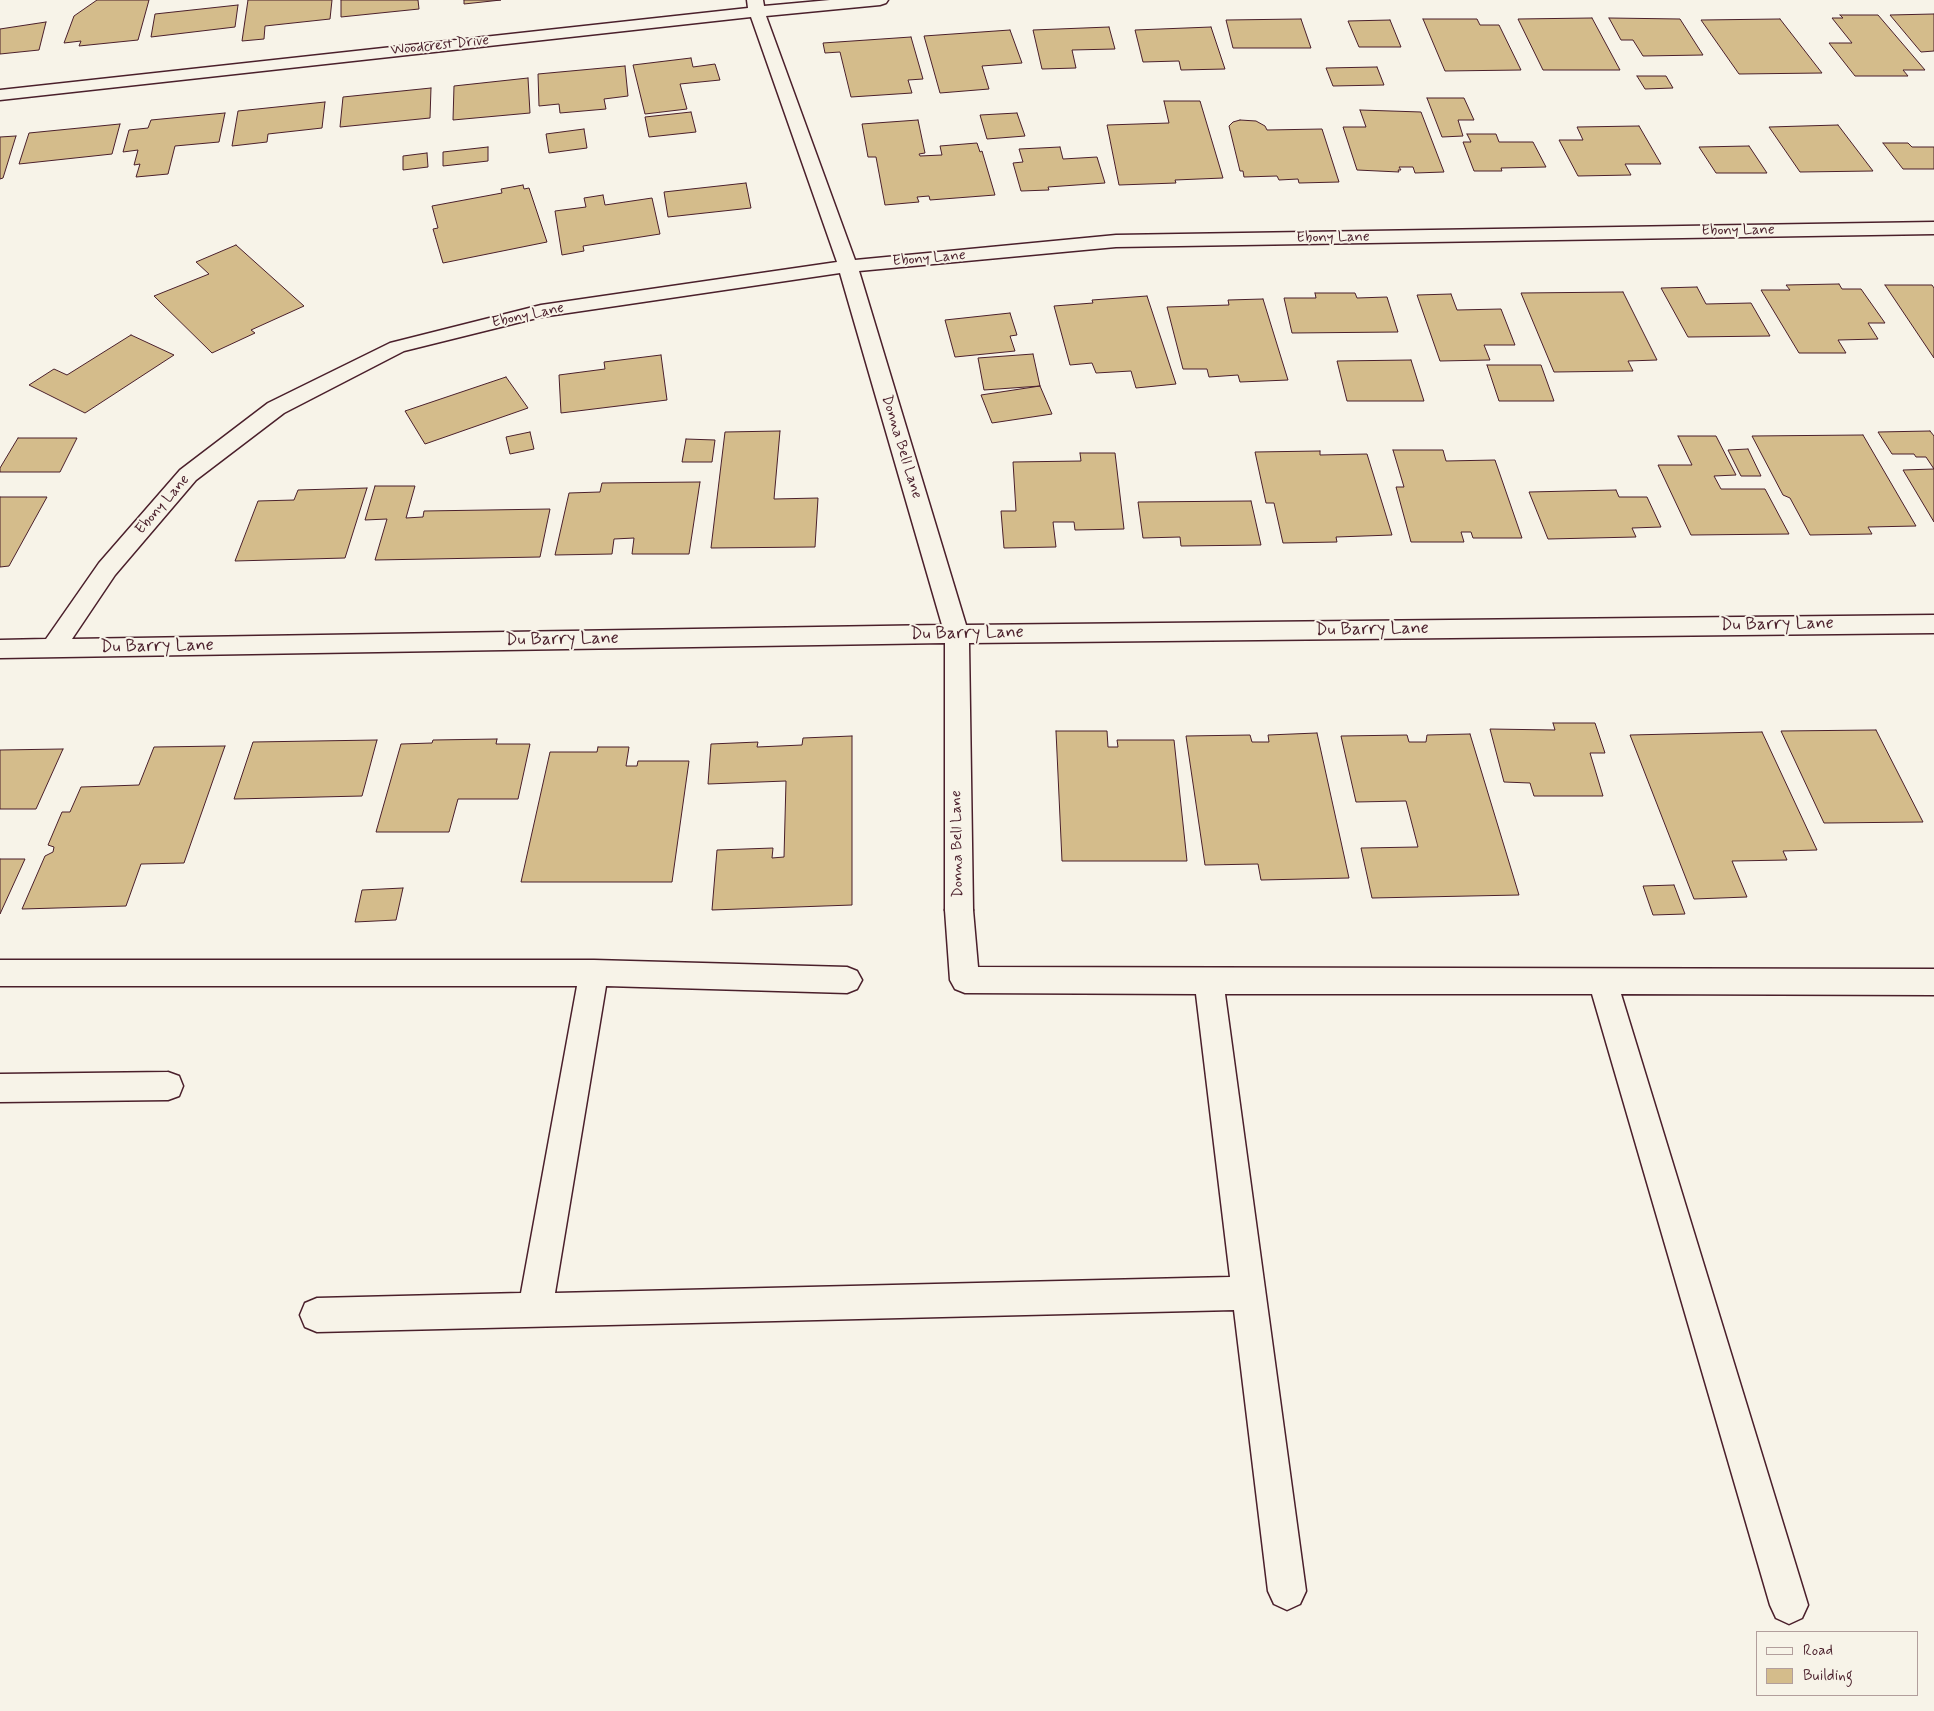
<!DOCTYPE html>
<style>
body{margin:0}
#map{position:relative;width:1934px;height:1711px;overflow:hidden;background:#f7f3e8;font-family:Mynerve,sans-serif}
canvas{display:block}
.legend{position:absolute;left:1756px;top:1631px;width:162px;height:65px;box-sizing:border-box;background:#f7f3e8;border:1px solid #b29e9c;margin:0;padding:6px 9px;list-style:none;font-size:15px;color:#4a1f2b}
.legend li{display:flex;align-items:center;gap:10px;height:25px}
.legend b{width:25px;border:1px solid #b29e9c}
</style>
<div id="map">
<canvas width="1934" height="1711"></canvas>
<ul class="legend">
<li><b style="height:6px;background:#f7f3e8"></b>Road</li>
<li><b style="height:14px;background:#d4bc8b"></b>Building</li>
</ul>
</div>
<script>
const context = document.querySelector('canvas').getContext('2d');
context.lineJoin = 'round';
function fill(path, color) {
  context.fillStyle = color;
  context.fill(path, 'evenodd');
}
function poly(rows) {
  const path = new Path2D();
  for (const r of rows) {
    path.moveTo(r[0], r[1]);
    for (let i = 2; i < r.length; i += 2) path.lineTo(r[i], r[i + 1]);
  }
  return path;
}
function stroke(path, color, width, dash) {
  context.strokeStyle = color;
  context.lineWidth = width;
  context.lineCap = dash ? 'butt' : 'round';
  context.setLineDash(dash || []);
  context.stroke(path);
}
function drawText(font, color, halo, rows, align = 'center') {
  context.font = font + ' Mynerve,sans-serif';
  context.lineWidth = 4;
  context.setLineDash([]);
  context.textBaseline = 'middle';
  context.strokeStyle = halo;
  context.fillStyle = color;
  for (const [text, x, y, turn = 0] of rows) {
    context.save();
    context.translate(x, y);
    context.rotate((+turn || 0) * Math.PI / 180);
    context.textAlign = isNaN(turn) ? turn : align;
    if (halo) context.strokeText(text, 0, 0);
    context.fillText(text, 0, 0);
    context.restore();
  }
}
const building = poly([
 [97,0,149,0,138,40,79,46,81,41,64,43,74,16,97,0],
 [248,0,332,0,330,19,265,26,264,39,242,41,248,0],
 [341,0,418,0,419,9,341,17,341,0],
 [464,0,501,0,464,4,464,0],
 [238,5,235,27,151,37,155,14,238,5],
 [1934,14,1934,51,1921,52,1890,15,1934,14],
 [1840,15,1878,15,1925,70,1903,70,1908,76,1855,76,1829,43,1852,43,1832,18,1843,18,1840,15],
 [1592,18,1620,70,1543,70,1518,19,1592,18],
 [1609,18,1680,19,1703,55,1643,56,1633,40,1621,40,1609,18],
 [1301,19,1311,48,1233,48,1226,20,1301,19],
 [1423,19,1477,19,1480,25,1499,25,1521,70,1445,71,1423,19],
 [1780,19,1822,73,1739,74,1701,20,1780,19],
 [1390,20,1401,47,1359,47,1348,21,1390,20],
 [46,22,39,50,0,54,0,29,46,22],
 [1109,27,1115,49,1072,50,1076,68,1042,69,1033,30,1109,27],
 [1211,27,1225,69,1181,70,1179,61,1143,62,1135,30,1211,27],
 [1010,30,1022,63,982,66,989,89,940,93,924,36,1010,30],
 [911,37,923,79,908,80,912,93,851,97,840,52,825,53,823,43,911,37],
 [691,58,693,67,715,64,720,80,680,84,687,109,645,114,633,65,691,58],
 [625,66,628,96,604,99,606,109,560,113,559,104,539,106,538,74,625,66],
 [1377,67,1384,85,1333,86,1326,68,1377,67],
 [1637,76,1666,76,1673,88,1645,89,1637,76],
 [528,78,530,113,453,120,454,86,528,78],
 [431,88,430,118,340,127,343,97,431,88],
 [1427,98,1464,98,1474,120,1458,120,1463,136,1442,137,1427,98],
 [1164,101,1200,101,1223,178,1175,180,1176,183,1119,185,1107,125,1169,123,1164,101],
 [325,102,322,128,268,134,267,142,232,146,238,111,325,102],
 [1360,110,1421,112,1444,172,1415,173,1413,167,1399,167,1401,170,1398,170,1399,172,1357,170,1343,127,1366,127,1360,110],
 [691,112,696,132,649,137,645,117,691,112],
 [225,113,219,142,175,146,168,174,136,177,140,164,134,165,138,150,123,152,129,130,148,128,151,120,225,113],
 [1017,113,1025,136,987,139,980,115,1017,113],
 [918,120,925,153,919,154,920,156,942,155,940,146,977,143,980,152,982,151,995,195,930,200,929,196,917,197,919,202,885,205,876,157,868,157,862,124,918,120],
 [1240,120,1256,121,1265,126,1267,130,1322,129,1339,182,1299,183,1298,179,1279,180,1277,176,1244,177,1243,171,1240,171,1229,126,1233,122,1240,120],
 [120,124,112,154,19,164,29,133,120,124],
 [1838,125,1873,171,1800,172,1769,127,1838,125],
 [1639,126,1661,164,1625,164,1631,175,1578,176,1559,140,1583,140,1577,127,1639,126],
 [584,129,587,148,549,153,546,134,584,129],
 [1467,134,1496,134,1499,142,1533,142,1546,167,1501,168,1502,171,1474,171,1463,142,1471,142,1467,134],
 [16,136,3,178,0,179,0,137,16,136],
 [1883,143,1908,143,1912,147,1934,147,1934,169,1903,169,1883,143],
 [1749,146,1767,173,1716,173,1699,147,1749,146],
 [488,147,488,161,443,166,443,152,488,147],
 [1060,147,1063,159,1097,157,1105,183,1048,187,1049,190,1021,191,1013,163,1023,162,1019,149,1060,147],
 [427,153,428,167,403,170,403,156,427,153],
 [746,183,751,208,668,217,664,192,746,183],
 [523,185,524,189,529,188,547,242,443,263,433,229,438,228,432,206,502,193,501,189,523,185],
 [603,195,605,205,652,198,660,234,583,246,584,251,562,255,555,211,586,207,584,198,603,195],
 [236,245,304,306,251,330,255,333,212,353,154,296,209,274,196,262,236,245],
 [1839,284,1842,289,1861,289,1885,323,1868,323,1878,339,1838,340,1846,353,1799,353,1761,290,1790,290,1786,285,1839,284],
 [1885,285,1932,285,1934,288,1934,358,1885,285],
 [1697,287,1706,304,1751,303,1770,336,1688,337,1661,288,1697,287],
 [1623,292,1657,360,1628,361,1633,371,1554,372,1521,293,1623,292],
 [1315,293,1355,293,1357,298,1387,297,1398,332,1292,333,1284,298,1316,298,1315,293],
 [1451,294,1457,310,1501,309,1515,345,1484,345,1490,360,1440,361,1417,295,1451,294],
 [1147,296,1176,384,1136,388,1131,371,1096,373,1092,363,1070,365,1054,306,1093,303,1092,300,1147,296],
 [1263,299,1288,380,1240,382,1238,375,1209,377,1207,369,1183,369,1167,307,1229,305,1228,300,1263,299],
 [1010,313,1017,335,1010,336,1015,351,955,357,945,320,1010,313],
 [131,335,174,355,85,413,29,385,54,369,67,375,131,335],
 [1033,354,1040,386,984,390,978,358,1033,354],
 [661,355,667,400,561,413,559,375,605,369,604,362,661,355],
 [1411,360,1424,401,1347,401,1337,361,1411,360],
 [1487,365,1541,365,1554,401,1499,401,1487,365],
 [506,377,528,408,425,444,405,411,506,377],
 [1040,386,1052,414,992,423,981,395,1040,386],
 [780,431,774,499,818,498,815,547,711,548,725,432,780,431],
 [1930,431,1934,436,1934,469,1926,457,1916,457,1914,454,1892,454,1878,432,1930,431],
 [530,432,534,449,510,454,506,437,530,432],
 [1863,435,1916,526,1868,527,1872,534,1810,535,1790,498,1783,495,1752,436,1863,435],
 [1678,436,1716,436,1736,475,1714,476,1721,489,1765,489,1789,534,1691,535,1658,465,1692,465,1678,436],
 [18,438,77,438,60,472,0,472,0,468,18,438],
 [686,439,715,440,712,462,682,462,686,439],
 [1748,449,1761,476,1741,476,1728,450,1748,449],
 [1393,450,1443,450,1446,461,1495,460,1522,538,1473,538,1471,532,1461,532,1464,542,1411,542,1396,487,1404,487,1393,450],
 [1320,451,1320,455,1367,454,1392,535,1336,537,1337,542,1283,543,1274,503,1266,503,1255,452,1320,451],
 [1080,453,1115,453,1124,529,1075,530,1074,522,1053,522,1056,547,1004,548,1001,511,1016,511,1013,462,1081,461,1080,453],
 [1934,469,1934,522,1903,470,1934,469],
 [700,482,689,554,632,554,634,538,614,539,612,554,555,555,569,493,600,492,602,483,700,482],
 [375,486,415,486,406,518,423,517,424,511,550,509,540,557,375,560,387,519,365,520,375,486],
 [367,488,345,558,235,561,258,501,294,500,298,490,367,488],
 [1616,490,1619,497,1647,497,1661,527,1632,528,1636,537,1548,539,1529,492,1616,490],
 [0,497,47,497,9,566,0,567,0,497],
 [1251,501,1261,545,1181,546,1180,537,1143,538,1138,502,1251,501],
 [1553,723,1595,723,1605,753,1590,753,1603,796,1534,796,1530,783,1504,782,1490,729,1555,730,1553,723],
 [1876,730,1923,822,1824,823,1781,731,1876,730],
 [1056,731,1107,731,1108,747,1118,747,1117,740,1174,740,1187,861,1062,861,1056,731],
 [1762,732,1817,850,1783,851,1787,860,1732,861,1747,897,1694,899,1630,735,1762,732],
 [1317,733,1349,878,1261,880,1258,864,1205,865,1186,736,1250,735,1252,742,1269,742,1268,735,1317,733],
 [1470,734,1519,895,1372,898,1361,848,1418,847,1406,801,1356,802,1341,736,1407,735,1409,742,1426,742,1427,735,1470,734],
 [852,736,852,905,712,910,717,850,773,848,772,858,784,857,786,781,708,784,711,744,758,742,757,747,802,745,803,738,852,736],
 [497,739,496,744,530,744,518,799,458,799,449,832,376,832,401,744,432,743,433,740,497,739],
 [377,740,362,796,234,799,253,742,377,740],
 [225,746,184,863,141,864,126,906,22,909,45,856,53,852,54,847,48,845,62,812,70,812,81,787,139,785,154,747,225,746],
 [598,747,629,747,626,766,637,766,638,761,689,761,672,882,521,882,550,752,597,752,598,747],
 [63,749,36,809,0,809,0,750,63,749],
 [0,859,25,859,0,914,0,859],
 [1674,885,1685,914,1653,915,1643,886,1674,885],
 [403,888,396,920,355,922,362,890,403,888]
]);
fill(building, '#d4bc8b');
stroke(building, '#4a1f2b', 1);
const lane = poly([
 [959,898,969,902,973,910,978,967,1934,969,1934,995,1621,994,1808,1605,1802,1618,1789,1624,1776,1618,1770,1605,1592,994,1225,994,1306,1591,1300,1604,1287,1610,1274,1604,1268,1591,1234,1310,317,1332,305,1327,300,1315,305,1303,317,1298,521,1293,577,986,0,986,0,960,594,960,847,967,857,971,862,980,857,989,847,993,606,986,555,1293,1230,1277,1196,994,965,993,955,989,950,980,945,910,949,902,959,898],
 [168,1072,179,1076,183,1086,179,1096,168,1100,0,1102,0,1074,168,1072]
]);
const street = poly([
 [747,0,763,0,764,6,830,0,888,0,886,3,880,5,766,16,855,260,1116,235,1934,222,1934,234,1116,247,859,271,966,625,1934,615,1934,633,969,643,973,910,969,918,959,922,949,918,945,910,945,643,0,658,0,640,46,639,99,563,180,470,268,403,390,343,541,305,837,262,751,17,0,100,0,90,748,8,747,0],
 [840,273,942,625,72,639,115,575,196,480,284,413,404,351,541,317,840,273]
]);
stroke(lane, '#4a1f2b', 3);
stroke(street, '#4a1f2b', 3);
fill(lane, '#f7f3e8');
fill(street, '#f7f3e8');
drawText('15px', '#4a1f2b', '#f7f3e8', [
 ["Woodcrest Drive",440,46,-6],
 ["Ebony Lane",1738,231,-1],
 ["Ebony Lane",1333,238,-1],
 ["Ebony Lane",929,259,-5],
 ["Ebony Lane",528,316,-12],
 ["Donna Bell Lane",901,447,73],
 ["Ebony Lane",163,505,-49],
 ["Donna Bell Lane",958,844,-91]
]);
drawText('18px', '#4a1f2b', '#f7f3e8', [
 ["Du Barry Lane",1777,625,-1],
 ["Du Barry Lane",1372,630,-1],
 ["Du Barry Lane",967,634,-1],
 ["Du Barry Lane",562,640,-1],
 ["Du Barry Lane",157,647,-1]
]);
</script>
